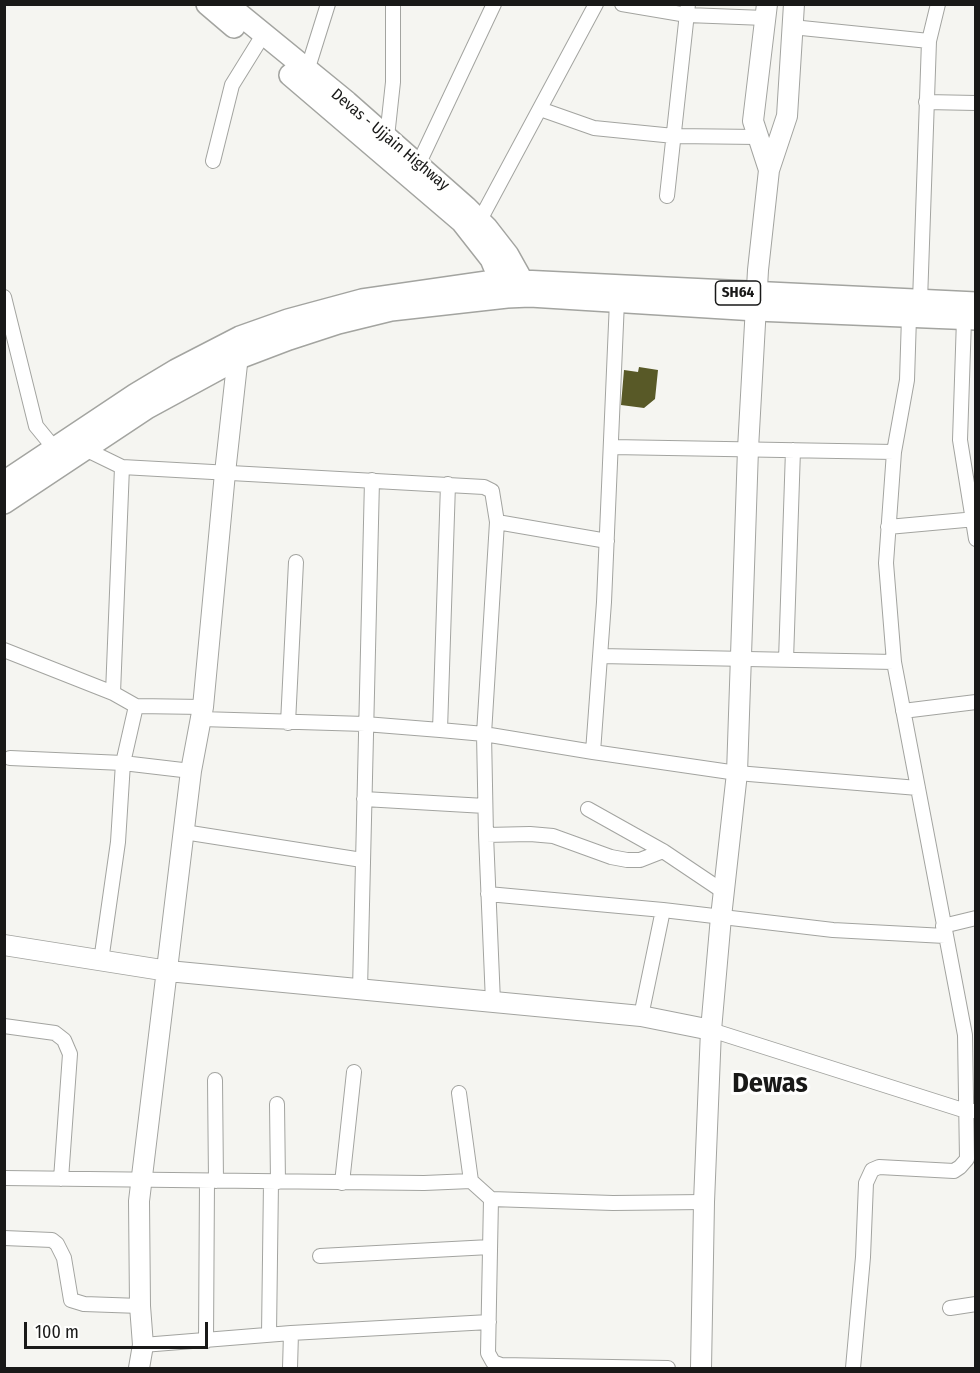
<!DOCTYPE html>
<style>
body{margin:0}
#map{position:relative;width:980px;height:1373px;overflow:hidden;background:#f5f5f1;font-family:"Fira Sans Condensed",sans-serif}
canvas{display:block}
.frame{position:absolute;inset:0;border:6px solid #191918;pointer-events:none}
.scale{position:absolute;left:24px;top:1322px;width:184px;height:27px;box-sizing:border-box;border:3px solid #191918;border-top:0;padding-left:8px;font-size:18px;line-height:21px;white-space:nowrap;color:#191918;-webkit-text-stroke:4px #fffffe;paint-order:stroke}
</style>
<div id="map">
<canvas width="980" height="1373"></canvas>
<div class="frame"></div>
<div class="scale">100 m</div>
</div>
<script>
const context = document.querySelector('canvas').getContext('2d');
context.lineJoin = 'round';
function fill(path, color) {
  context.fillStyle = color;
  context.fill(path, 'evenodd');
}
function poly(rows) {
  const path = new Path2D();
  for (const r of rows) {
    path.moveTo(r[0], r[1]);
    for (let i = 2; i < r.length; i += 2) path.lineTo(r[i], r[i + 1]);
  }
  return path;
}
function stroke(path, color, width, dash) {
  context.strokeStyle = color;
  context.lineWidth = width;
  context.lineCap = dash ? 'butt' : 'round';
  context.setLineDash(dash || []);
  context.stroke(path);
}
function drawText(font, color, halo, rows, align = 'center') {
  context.font = font + ' "Fira Sans Condensed",sans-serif';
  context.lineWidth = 6;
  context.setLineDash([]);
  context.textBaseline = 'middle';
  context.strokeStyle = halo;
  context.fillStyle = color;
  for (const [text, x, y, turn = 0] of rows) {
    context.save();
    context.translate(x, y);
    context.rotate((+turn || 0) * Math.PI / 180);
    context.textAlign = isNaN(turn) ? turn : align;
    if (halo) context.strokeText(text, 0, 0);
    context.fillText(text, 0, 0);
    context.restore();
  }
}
fill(poly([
 [639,367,658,370,655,399,644,408,621,405,624,370,638,372]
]), '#585927');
const street = poly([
 [622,4,687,15,765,18],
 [792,27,929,41,938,4],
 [307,71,328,4],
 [926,102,976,103],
 [540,109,594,128,674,136,758,137],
 [387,137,393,82,393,4],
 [213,161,232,85,263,35],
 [418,165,494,4],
 [667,196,688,4],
 [480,220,596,4],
 [4,297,36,426,54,448],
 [617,301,604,602,593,752,737,773,918,788],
 [920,301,929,41],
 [964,319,960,440,976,539],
 [612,447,894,452],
 [85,449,122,467,484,487,492,491,497,522,607,541],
 [888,527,976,519],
 [4,650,113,693,136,706,203,707],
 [600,656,894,662],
 [786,660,793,450],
 [113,693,122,467],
 [903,711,976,702],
 [201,719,365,724,440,730,484,734,593,752],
 [288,723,296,562],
 [440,730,448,484],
 [10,758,123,763,191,771],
 [364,799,485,806],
 [588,809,663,851,724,892],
 [184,832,362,860],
 [486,835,530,834,553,836,611,857,627,860,640,860,663,851],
 [488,894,663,910,833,930,945,936],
 [943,926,976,918],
 [101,961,118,842,123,763,136,706],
 [360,990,372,480],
 [493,1002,486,835,484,734,497,522],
 [641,1016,663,910],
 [4,1026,55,1033,64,1040,70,1054,61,1179],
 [711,1030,966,1111,976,1111],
 [215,1080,216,1181],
 [277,1104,278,1182],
 [4,1178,424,1183,471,1181,459,1093],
 [471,1181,491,1199,488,1353,493,1362,501,1365,668,1368],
 [342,1183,354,1072],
 [491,1199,613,1203,704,1202],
 [4,1238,52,1240,57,1244,64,1258,71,1300,84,1304,140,1306],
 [320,1256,490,1247],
 [950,1308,976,1304],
 [269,1334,271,1182],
 [206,1341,207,1181],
 [143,1345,291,1333,489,1322],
 [290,1368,291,1333],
 [853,1368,863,1257,866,1183,872,1170,879,1167,954,1171,960,1167,967,1159,965,1035,894,662,886,563,894,452,907,380,909,317]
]);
const secondary = poly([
 [767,4,753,121,769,170],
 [4,945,168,971,641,1016,711,1030],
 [139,1368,143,1345,140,1306,139,1201,191,771,203,707,225,473,239,346],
 [701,1368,704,1202,711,1030,721,917,737,773,748,449,758,270,769,170,787,116,794,4]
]);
const primary = poly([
 [207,4,234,27],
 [227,4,347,102,466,207,487,228,508,255,527,289],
 [290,75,462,222,491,259,505,293],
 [4,482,136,394,176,370,240,337,288,320,362,300,501,280,976,303],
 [4,503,147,408,239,358,289,339,338,323,391,310,507,297,530,296,756,310,976,319]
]);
stroke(street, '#a3a4a0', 16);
stroke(secondary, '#a3a4a0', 22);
stroke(primary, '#a3a4a0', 24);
stroke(street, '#fff', 14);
stroke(secondary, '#fff', 20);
stroke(primary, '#fff', 21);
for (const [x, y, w] of [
 [738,293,45]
]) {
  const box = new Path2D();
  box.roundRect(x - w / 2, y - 12, w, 24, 4.5);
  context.fillStyle = '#fffffe';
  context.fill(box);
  stroke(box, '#191918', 1.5);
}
drawText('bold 15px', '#191918', null, [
 ["SH64",738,293]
]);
drawText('16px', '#191918', '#fffffe', [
 ["Devas - Ujjain Highway",390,140,40]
]);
drawText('bold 28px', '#191918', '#fffffe', [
 ["Dewas",770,1084]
]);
</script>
